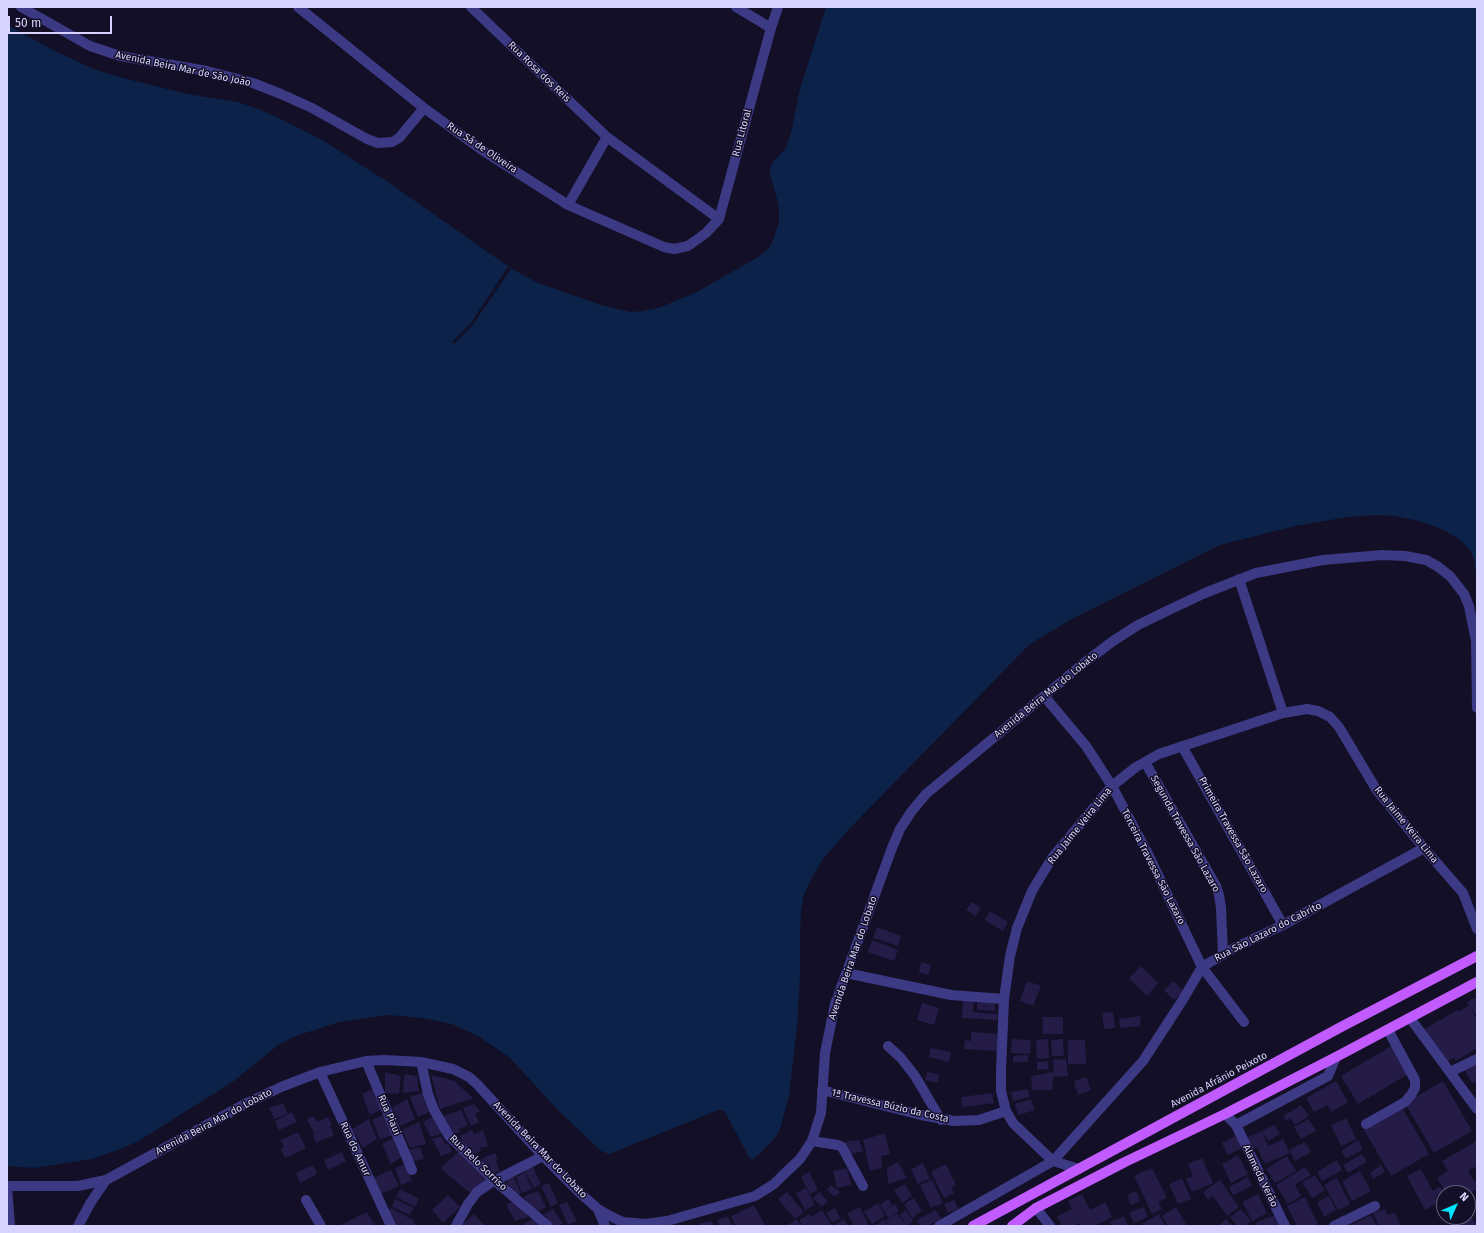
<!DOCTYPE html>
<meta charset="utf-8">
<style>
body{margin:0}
#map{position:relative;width:1484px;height:1233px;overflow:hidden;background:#130f26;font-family:"Fira Sans",sans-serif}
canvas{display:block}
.frame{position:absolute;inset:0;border:8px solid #d9d4ff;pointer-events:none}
.north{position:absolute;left:1436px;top:1185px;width:40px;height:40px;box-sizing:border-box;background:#130f26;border:1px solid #625e7d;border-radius:50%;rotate:45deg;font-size:11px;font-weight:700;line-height:16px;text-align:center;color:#d9d4ff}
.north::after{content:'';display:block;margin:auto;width:14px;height:18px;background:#00e5ff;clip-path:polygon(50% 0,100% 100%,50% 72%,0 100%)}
.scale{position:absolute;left:8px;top:16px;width:104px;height:18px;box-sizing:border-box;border:2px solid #d9d4ff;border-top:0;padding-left:5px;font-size:12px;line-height:14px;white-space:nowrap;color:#d9d4ff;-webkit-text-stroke:3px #130f26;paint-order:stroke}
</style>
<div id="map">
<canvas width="1484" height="1233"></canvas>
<div class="frame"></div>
<div class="north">N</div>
<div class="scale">50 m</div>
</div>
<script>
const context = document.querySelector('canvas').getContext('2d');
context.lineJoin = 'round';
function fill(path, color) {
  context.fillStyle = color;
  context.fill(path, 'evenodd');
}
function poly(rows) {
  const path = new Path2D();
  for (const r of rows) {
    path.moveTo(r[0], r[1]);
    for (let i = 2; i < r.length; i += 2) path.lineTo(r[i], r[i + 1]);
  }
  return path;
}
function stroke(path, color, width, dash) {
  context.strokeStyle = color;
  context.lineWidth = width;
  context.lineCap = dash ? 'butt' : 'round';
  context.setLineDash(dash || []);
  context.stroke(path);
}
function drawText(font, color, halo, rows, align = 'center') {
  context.font = font + ' "Fira Sans",sans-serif';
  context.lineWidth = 3;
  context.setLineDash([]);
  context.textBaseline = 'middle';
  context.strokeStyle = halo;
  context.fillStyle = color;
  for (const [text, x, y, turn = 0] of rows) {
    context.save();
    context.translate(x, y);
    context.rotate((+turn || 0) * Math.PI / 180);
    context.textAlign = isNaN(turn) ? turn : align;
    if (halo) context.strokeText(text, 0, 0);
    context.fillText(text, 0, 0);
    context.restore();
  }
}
fill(poly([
 [826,7,1477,7,1477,581,1474,560,1471,551,1459,539,1442,529,1419,521,1394,516,1376,515,1348,517,1295,526,1220,545,1070,620,1030,644,851,827,823,859,810,881,804,895,801,911,800,934,800,976,797,1027,789,1096,780,1129,777,1135,773,1140,754,1159,751,1159,749,1157,725,1112,722,1110,718,1110,609,1154,601,1151,558,1110,510,1058,480,1037,452,1024,422,1018,388,1015,339,1022,296,1036,278,1045,234,1081,137,1142,115,1151,92,1159,34,1168,7,1166,7,25,55,51,96,70,123,78,187,94,238,102,258,109,281,119,324,141,388,182,512,269,536,282,558,290,601,305,630,312,643,311,661,307,697,292,758,257,768,249,772,243,779,222,779,206,770,174,770,169,772,163,786,148,791,133,800,89]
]), '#0c2248');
fill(poly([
 [508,267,511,269,472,326,454,344,452,342,470,324]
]), '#130f26');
fill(poly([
 [972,902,981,908,976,916,966,910],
 [990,911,1008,922,1003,931,985,920],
 [877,927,901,936,898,946,873,938],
 [872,940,898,950,894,961,868,952],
 [921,962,931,965,928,975,919,972],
 [1141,966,1158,983,1147,996,1129,978],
 [1027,981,1041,986,1033,1006,1020,1001],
 [1173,981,1184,991,1174,1000,1164,990],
 [1477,997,1477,1017,1471,1008,1477,1020,1477,1048,1456,1061,1454,1058,1447,1062,1424,1029,1458,1010,1459,1012,1469,1005,1467,1002],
 [963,998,974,999,973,1012,998,1014,997,1020,962,1018],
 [977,1001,995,1002,995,1011,977,1010],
 [922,1003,939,1008,934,1025,917,1020],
 [1113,1012,1115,1028,1104,1029,1102,1013],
 [1141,1016,1140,1026,1120,1028,1119,1019],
 [1042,1017,1063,1017,1063,1034,1043,1034],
 [971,1032,998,1034,997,1051,964,1049,965,1040,971,1041],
 [1012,1039,1031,1040,1030,1054,1011,1053],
 [1048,1039,1049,1058,1037,1059,1036,1040],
 [1063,1039,1064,1056,1052,1056,1051,1040],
 [1068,1040,1085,1040,1086,1064,1068,1064],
 [1393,1045,1410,1073,1358,1104,1341,1076],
 [931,1048,951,1052,949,1062,929,1057],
 [1028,1055,1028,1062,1013,1062,1013,1056],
 [1066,1059,1068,1076,1054,1077,1053,1060],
 [1048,1061,1049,1069,1037,1070,1037,1062],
 [1477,1062,1477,1081,1472,1083,1465,1070],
 [385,1072,401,1076,399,1094,385,1093],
 [927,1072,939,1074,938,1083,925,1080],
 [1054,1072,1052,1090,1032,1090,1031,1076],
 [404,1074,417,1076,419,1091,403,1093],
 [431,1075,454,1081,473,1098,440,1109],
 [1086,1077,1091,1090,1078,1095,1074,1081],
 [1336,1081,1348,1102,1331,1112,1327,1105,1314,1112,1306,1098],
 [1443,1081,1472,1131,1434,1153,1405,1103],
 [374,1088,383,1109,370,1115,362,1094],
 [1028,1089,1030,1097,1013,1101,1011,1092],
 [424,1092,434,1110,418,1117,410,1097],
 [992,1093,994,1103,962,1107,961,1097],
 [407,1099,415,1119,401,1126,392,1108],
 [1031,1099,1035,1110,1018,1115,1015,1104],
 [283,1103,288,1114,274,1119,269,1108],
 [474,1104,480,1111,475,1114,479,1122,471,1126,463,1108],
 [1301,1105,1309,1116,1295,1125,1290,1118,1286,1121,1283,1116],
 [1401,1106,1429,1154,1391,1176,1363,1128],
 [461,1110,468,1125,459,1129,460,1132,452,1136,443,1116],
 [292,1112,297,1122,279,1130,275,1121],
 [384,1114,393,1135,380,1139,372,1120],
 [436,1115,444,1133,431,1137,423,1122],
 [314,1116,317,1122,328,1117,332,1125,314,1133,307,1119],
 [1346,1118,1356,1139,1341,1146,1331,1125],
 [369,1119,377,1139,363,1148,352,1129],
 [1309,1119,1316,1131,1301,1139,1294,1127],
 [419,1122,426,1144,410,1148,402,1130],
 [1274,1125,1280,1134,1268,1141,1262,1131],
 [330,1126,334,1135,316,1143,313,1134],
 [472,1130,474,1135,483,1130,488,1146,480,1148,481,1151,472,1155,469,1147,465,1148,460,1136],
 [1262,1131,1268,1146,1283,1139,1290,1153,1265,1164,1257,1148,1251,1150,1246,1138],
 [298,1132,306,1148,285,1158,281,1149,284,1148,281,1140],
 [885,1133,890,1154,881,1156,882,1168,870,1171,863,1140],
 [1237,1135,1244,1147,1228,1155,1222,1143],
 [441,1136,446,1145,448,1143,452,1152,441,1156,432,1139],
 [395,1137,403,1156,391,1164,382,1144],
 [859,1140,863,1151,849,1155,844,1142],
 [1358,1140,1363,1149,1346,1159,1341,1151],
 [1477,1141,1477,1166,1468,1171,1477,1185,1477,1189,1468,1194,1446,1193,1437,1178,1448,1171,1442,1161],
 [1305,1142,1311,1152,1295,1161,1289,1150],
 [420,1147,424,1159,411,1162,408,1150],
 [461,1150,489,1179,470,1193,440,1168],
 [342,1152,346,1161,328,1170,324,1160],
 [495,1153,498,1160,496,1161,500,1171,492,1174,489,1167,486,1168,481,1159],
 [1362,1154,1367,1162,1348,1173,1343,1165],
 [1238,1155,1248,1174,1231,1183,1222,1164],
 [1287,1156,1296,1171,1275,1183,1266,1169],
 [1202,1158,1213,1183,1192,1192,1186,1179,1193,1176,1188,1164],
 [1337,1160,1342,1170,1322,1181,1317,1172],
 [898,1162,907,1178,888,1184,887,1168],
 [923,1163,930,1179,918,1184,911,1169],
 [406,1164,412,1181,401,1185,395,1168],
 [946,1164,956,1185,951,1187,954,1193,944,1198,931,1172],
 [313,1165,317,1174,300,1183,296,1173],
 [532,1165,541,1184,534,1188,524,1170],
 [1381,1165,1385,1172,1373,1179,1370,1173],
 [1305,1167,1311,1175,1295,1185,1301,1196,1288,1204,1276,1185],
 [847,1168,851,1185,837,1188,833,1171],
 [1152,1168,1167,1198,1158,1202,1162,1209,1152,1214,1134,1176],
 [1421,1169,1433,1191,1440,1186,1443,1192,1436,1196,1439,1202,1425,1210,1407,1176],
 [391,1170,399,1186,380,1194,373,1178],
 [1360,1171,1371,1191,1352,1201,1342,1181],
 [525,1172,532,1189,522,1193,516,1177],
 [809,1172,818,1190,810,1194,801,1177],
 [513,1175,521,1193,516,1196,505,1180],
 [1315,1175,1325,1190,1312,1198,1302,1182],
 [1248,1177,1252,1186,1233,1195,1229,1187],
 [1182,1178,1191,1199,1178,1204,1169,1184],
 [1337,1178,1350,1204,1338,1210,1324,1185],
 [932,1180,943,1203,931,1208,920,1185],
 [1220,1180,1239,1207,1227,1216,1213,1196,1208,1200,1203,1192],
 [549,1183,558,1203,551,1207,541,1186],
 [905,1184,912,1196,902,1203,894,1190],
 [831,1185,840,1192,835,1197,827,1190],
 [806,1188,815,1205,805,1210,796,1193],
 [400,1189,419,1199,415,1207,396,1197],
 [538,1191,546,1207,536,1212,523,1197],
 [1136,1191,1140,1201,1131,1205,1127,1195],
 [787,1192,804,1212,795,1219,778,1199],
 [819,1192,828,1201,822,1207,813,1198],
 [1082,1194,1090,1210,1105,1202,1112,1217,1095,1226,1081,1226,1079,1223,1073,1226,1062,1226,1057,1216,1072,1209,1068,1201],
 [1258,1194,1267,1213,1252,1221,1242,1202],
 [448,1195,460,1207,443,1223,432,1210],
 [1329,1196,1336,1210,1324,1217,1317,1202],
 [1305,1197,1318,1224,1314,1226,1297,1226,1287,1206],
 [914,1198,922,1211,912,1218,904,1204],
 [395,1199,414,1208,410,1215,392,1207],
 [888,1199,892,1205,884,1211,880,1205],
 [954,1200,958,1209,948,1213,944,1204],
 [516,1201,525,1209,528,1217,515,1221,506,1204],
 [567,1202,577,1221,568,1225,559,1205],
 [878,1203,885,1216,872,1224,864,1212],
 [895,1204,899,1211,888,1218,884,1211],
 [754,1205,765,1225,763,1226,736,1226,731,1216],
 [860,1207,869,1226,854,1226,847,1213],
 [1144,1207,1148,1217,1134,1223,1129,1213],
 [1176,1207,1187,1226,1168,1226,1162,1216],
 [391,1208,413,1220,415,1226,393,1226,386,1215],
 [835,1208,840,1218,832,1223,826,1213],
 [553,1209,563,1224,558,1226,553,1226,544,1214],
 [1241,1209,1251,1221,1245,1226,1237,1226,1230,1217],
 [1384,1209,1388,1215,1395,1213,1401,1226,1379,1226,1373,1213],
 [822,1210,832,1226,803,1226,799,1220,810,1214,811,1217],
 [906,1210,913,1221,906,1226,900,1215],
 [936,1210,941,1219,927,1226,920,1226,917,1220],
 [367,1212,375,1226,339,1226],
 [897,1213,906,1226,890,1226,886,1220],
 [474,1214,485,1226,461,1226],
 [1159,1214,1165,1226,1143,1226,1142,1224],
 [1274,1215,1279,1226,1258,1226,1256,1223],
 [1371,1215,1377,1226,1348,1226],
 [1470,1215,1477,1226,1456,1226,1468,1217],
 [728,1216,732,1226,720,1226,717,1220],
 [1124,1216,1128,1226,1112,1226,1110,1222],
 [535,1218,539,1226,525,1226,524,1223],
 [796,1219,802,1226,787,1226],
 [844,1219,848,1226,832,1226],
 [884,1219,889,1226,877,1226,876,1225],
 [1226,1219,1232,1226,1218,1226],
 [712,1221,714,1226,701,1226,700,1223]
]), '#241b47');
stroke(poly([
 [21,7,90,46,120,56,207,71,253,83,281,94,312,108,367,139,378,143,392,142,399,138,424,108],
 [298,7,424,108,482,150,568,205,664,247,674,249,688,246,706,233,719,219,771,28,778,7],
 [471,7,607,137,719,219],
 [736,7,771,28],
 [568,205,607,137],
 [1239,579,1283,713],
 [1044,696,1086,746,1112,786,1147,852,1202,967,1244,1022],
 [1182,746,1283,925],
 [1145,762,1216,886,1219,895,1221,908,1223,955],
 [846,973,951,995,1004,999],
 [1410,1018,1477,1109],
 [888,1046,901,1058,915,1076,941,1120],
 [366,1061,412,1170],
 [421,1062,428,1094,434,1110,449,1136,495,1181,548,1226],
 [320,1072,391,1226],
 [1450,1072,1477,1059],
 [822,1090,921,1115,954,1121,979,1120,1006,1111],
 [1225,1114,1236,1125,1328,1076,1336,1057],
 [1366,1124,1405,1102,1411,1095,1415,1088,1415,1080,1388,1030],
 [1236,1125,1285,1226],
 [812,1141,838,1145,842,1147,863,1186],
 [1079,1169,1053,1161,1013,1123,1006,1111,1001,1091,1001,1070,1004,999,1010,956,1017,928,1032,891,1052,858,1112,786,1136,767,1159,754,1283,713,1307,709,1318,711,1330,717,1339,727,1376,789,1424,848,1463,893,1477,929],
 [7,1186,78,1186,106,1180],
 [7,1187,10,1226],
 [306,1200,321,1226],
 [1036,1208,1050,1226],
 [598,1209,605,1226],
 [78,1226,91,1202,106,1180,203,1127,245,1104,281,1087,320,1072,366,1061,384,1060,421,1062,453,1069,469,1077,477,1084,543,1156,581,1194,598,1209,612,1217,623,1222,646,1224,667,1221,755,1196,774,1184,782,1176,800,1159,812,1141,821,1113,825,1053,835,1004,892,848,900,829,911,812,926,794,1079,667,1113,641,1138,625,1171,609,1205,593,1256,573,1323,560,1382,555,1405,556,1426,560,1437,566,1450,576,1464,594,1469,606,1476,641,1477,708],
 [456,1226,468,1204,477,1192,492,1182,543,1156],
 [939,1226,1053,1161,1143,1061,1182,1001,1202,967,1234,948,1283,925,1424,848],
 [1334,1226,1375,1206]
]), '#3d3a85', 10);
stroke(poly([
 [973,1226,1341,1027,1477,956],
 [1012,1226,1036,1208,1125,1162,1225,1114,1336,1057,1477,982]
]), '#c25bff', 10);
drawText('10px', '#d9d4ff', '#130f26', [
 ["Avenida Beira Mar de São João",183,69,12],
 ["Rua Rosa dos Reis",539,72,44],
 ["Rua Litoral",742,133,-75],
 ["Rua Sá de Oliveira",482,148,34],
 ["Avenida Beira Mar do Lobato",1046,695,-39],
 ["Rua Jaime Veira Lima",1406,825,51],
 ["Rua Jaime Veira Lima",1080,826,-51],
 ["Segunda Travessa São Lazaro",1185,834,61],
 ["Primeira Travessa São Lazaro",1233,835,61],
 ["Terceira Travessa São Lazaro",1153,867,63],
 ["Rua São Lazaro do Cabrito",1268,932,-27],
 ["Avenida Beira Mar do Lobato",853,958,-71],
 ["Avenida Afrânio Peixoto",1219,1080,-28],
 ["1ª Travessa Búzio da Costa",890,1106,13],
 ["Rua Piaui",389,1115,67],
 ["Avenida Beira Mar do Lobato",214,1122,-28],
 ["Rua do Amur",355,1149,65],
 ["Avenida Beira Mar do Lobato",540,1150,46],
 ["Rua Belo Sorriso",478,1163,44],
 ["Alameda Verão",1260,1176,64]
]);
</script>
